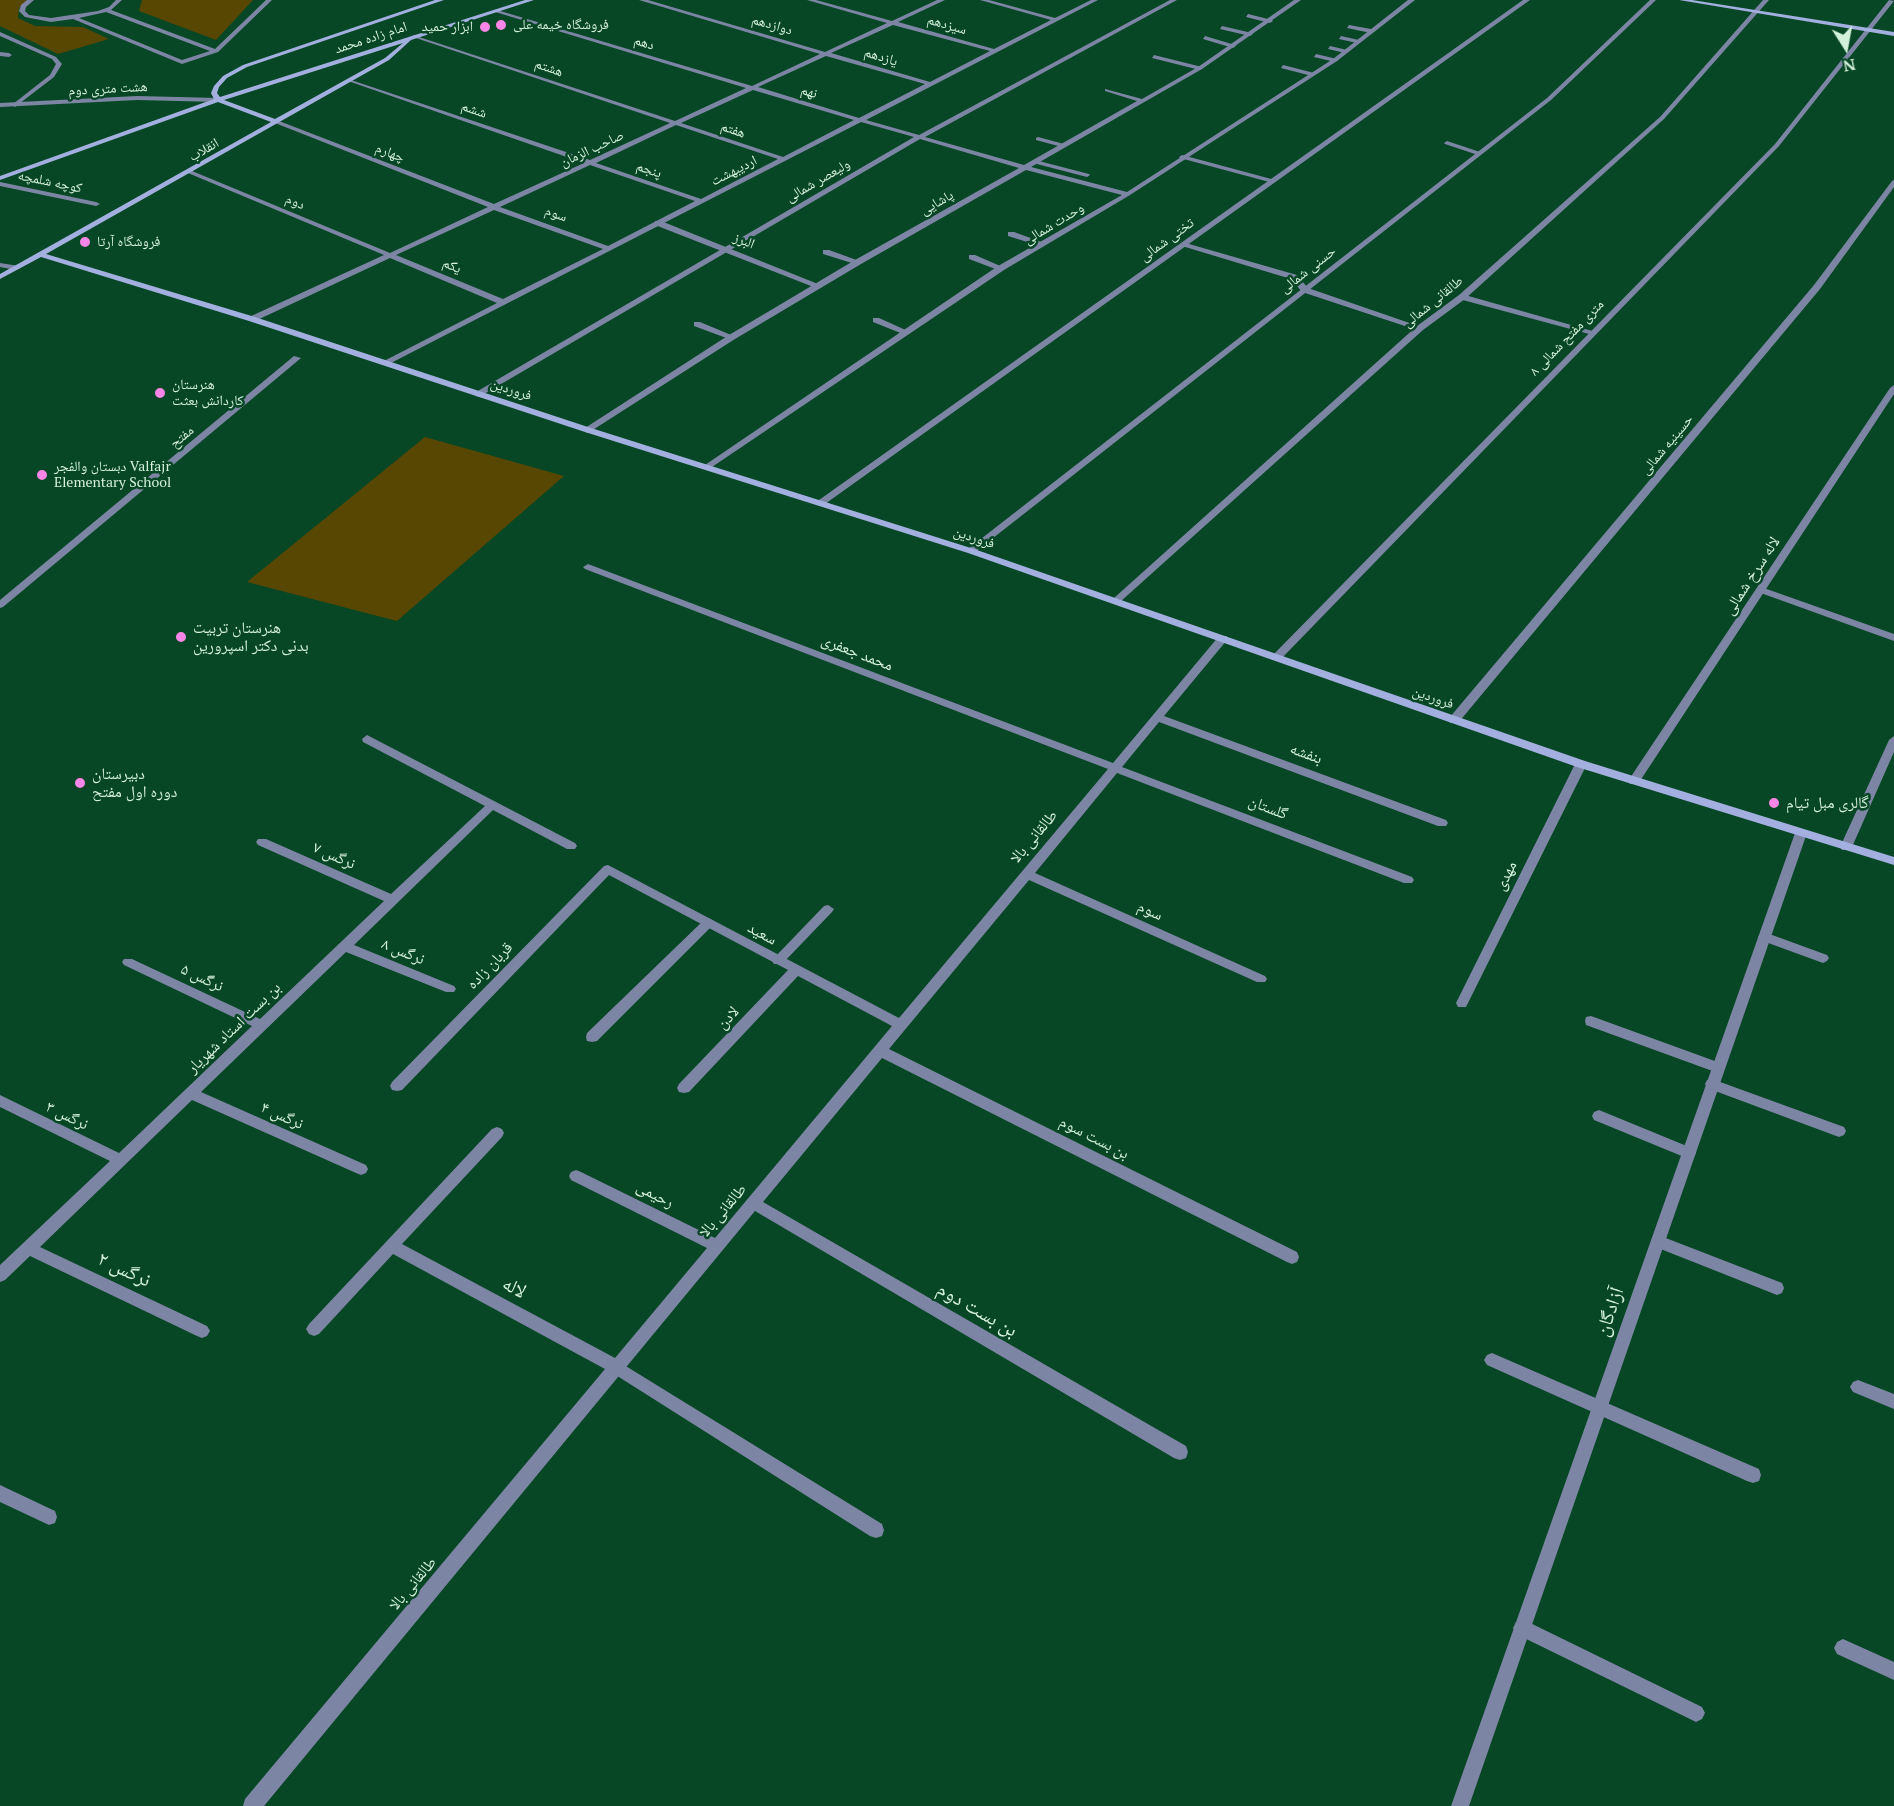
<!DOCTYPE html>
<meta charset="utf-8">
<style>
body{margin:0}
#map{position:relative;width:1894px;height:1806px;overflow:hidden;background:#074725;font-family:"PT Serif",serif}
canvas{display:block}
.north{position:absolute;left:1816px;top:18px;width:60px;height:60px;-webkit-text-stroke:4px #074725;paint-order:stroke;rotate:169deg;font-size:16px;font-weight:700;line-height:24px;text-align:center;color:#d3f0da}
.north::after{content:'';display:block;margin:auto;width:21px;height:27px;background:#d3f0da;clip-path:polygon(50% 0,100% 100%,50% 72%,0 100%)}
</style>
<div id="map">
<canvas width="1894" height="1806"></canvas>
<div class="north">N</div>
</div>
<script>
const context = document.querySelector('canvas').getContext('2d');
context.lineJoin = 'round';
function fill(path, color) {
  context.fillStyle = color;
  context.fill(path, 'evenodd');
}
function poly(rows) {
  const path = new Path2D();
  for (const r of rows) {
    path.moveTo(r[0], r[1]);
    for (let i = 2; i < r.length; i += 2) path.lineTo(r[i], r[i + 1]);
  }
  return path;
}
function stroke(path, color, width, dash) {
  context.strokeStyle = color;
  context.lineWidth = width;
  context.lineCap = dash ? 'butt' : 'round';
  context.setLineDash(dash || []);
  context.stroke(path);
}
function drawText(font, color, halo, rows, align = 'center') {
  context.font = font + ' "PT Serif","Noto Naskh Arabic",serif';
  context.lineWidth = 5;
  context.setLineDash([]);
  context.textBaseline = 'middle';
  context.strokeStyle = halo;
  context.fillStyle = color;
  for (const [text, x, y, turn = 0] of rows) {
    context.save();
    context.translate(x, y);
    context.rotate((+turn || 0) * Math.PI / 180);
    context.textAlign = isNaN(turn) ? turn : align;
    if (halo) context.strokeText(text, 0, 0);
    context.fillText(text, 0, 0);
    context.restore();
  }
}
fill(poly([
 [0,0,27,0,19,8,18,18,35,26,83,27,109,39,58,54,0,26],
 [142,0,253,0,216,40,139,11],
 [425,437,564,476,397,621,247,582]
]), '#574703');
fill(poly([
 [27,0,34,0,26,7,25,11,29,15,51,18,98,11,109,7,116,0,122,0,111,10,215,49,266,0,272,0,218,52,182,64,73,19,51,22,25,17,19,11,21,5,27,0],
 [106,12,210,51,182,60,79,18,106,12],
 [1248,14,1272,20,1273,21,1270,23,1246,17,1248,14],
 [1349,25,1371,29,1374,31,1371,33,1347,28,1349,25],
 [1222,26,1252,33,1253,34,1250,36,1220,29,1222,26],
 [0,32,56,57,62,64,54,77,15,107,12,105,13,104,50,75,56,64,52,59,0,36,0,32],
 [1205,36,1235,45,1236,46,1233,48,1203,39,1205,36],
 [1341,36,1359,40,1360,41,1357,43,1339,39,1341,36],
 [1330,46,1347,50,1348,51,1345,53,1328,49,1330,46],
 [0,52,9,53,12,55,9,57,0,56,0,52],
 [1316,54,1337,59,1338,60,1335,62,1314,57,1316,54],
 [1154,55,1202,67,1203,68,1200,70,1152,58,1154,55],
 [1283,65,1314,73,1315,74,1312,76,1281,68,1283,65],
 [1038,137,1064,144,1065,145,1062,147,1036,140,1036,138,1038,137],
 [1447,141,1480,152,1481,153,1478,155,1445,144,1444,143,1447,141],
 [1182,155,1275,180,1276,181,1273,183,1180,158,1179,157,1182,155],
 [1035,160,1089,174,1090,175,1087,177,1033,163,1033,161,1035,160],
 [655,221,661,221,823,286,816,288,655,225,655,221],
 [1008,232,1014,232,1047,244,1040,246,1008,236,1008,232],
 [1182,242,1297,275,1308,288,1424,328,1417,330,1302,292,1291,279,1182,246,1182,242],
 [823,250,829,250,862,262,855,264,823,254,823,250],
 [969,255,975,255,1005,268,998,270,969,259,969,255],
 [1459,295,1465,295,1596,332,1589,334,1459,299,1459,295],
 [873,318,879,318,910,332,903,334,873,322,873,318],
 [694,322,700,322,736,337,729,339,694,326,694,322],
 [1761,587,1894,634,1894,641,1758,592,1756,590,1761,587],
 [828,905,834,909,832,912,782,964,774,964,772,961,774,958,824,906,828,905],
 [708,918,712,920,714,923,712,926,597,1041,592,1042,587,1041,586,1037,587,1033,704,920,708,918],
 [1764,932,1827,955,1829,958,1827,961,1823,963,1760,940,1758,937,1760,934,1764,932],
 [1591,1016,1723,1064,1725,1068,1723,1072,1718,1073,1586,1025,1585,1021,1586,1017,1591,1016],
 [1712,1079,1844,1127,1846,1131,1844,1135,1839,1137,1707,1088,1705,1084,1707,1080,1712,1079],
 [1599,1110,1694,1149,1696,1153,1694,1157,1689,1159,1594,1120,1592,1116,1594,1112,1599,1110],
 [1658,1235,1782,1283,1784,1288,1782,1293,1777,1295,1653,1246,1651,1241,1653,1236,1658,1235],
 [1492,1353,1759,1469,1761,1475,1759,1481,1753,1483,1747,1481,1487,1365,1484,1360,1487,1355,1492,1353],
 [616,1360,882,1524,884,1530,882,1536,876,1538,870,1536,611,1372,608,1367,611,1362,616,1360],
 [1522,1619,1702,1707,1705,1713,1702,1719,1696,1722,1690,1719,1516,1634,1513,1628,1516,1622,1522,1619]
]), '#7d85a4');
fill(poly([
 [639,0,648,0,825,52,887,23,807,0,816,0,892,21,937,0,945,0,898,22,994,49,1051,20,980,0,989,0,1055,18,1091,0,1098,0,866,120,919,135,1170,0,1177,0,925,137,1024,165,1137,101,1105,91,1105,89,1142,99,1198,67,1294,0,1301,0,1202,69,1031,167,1127,192,1333,59,1408,0,1415,0,1337,61,1130,195,1004,270,709,469,703,469,702,467,998,266,1122,195,1026,170,861,264,735,339,588,433,585,432,585,428,729,335,855,260,1019,168,920,139,479,397,476,396,476,392,914,137,861,122,387,365,380,363,497,303,390,258,255,321,249,321,249,317,384,255,188,173,188,171,192,171,390,253,488,207,275,123,275,121,279,121,494,204,584,163,348,81,348,79,590,160,670,123,413,37,413,35,675,121,746,88,492,11,497,10,752,86,820,54,639,0],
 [893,25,990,51,930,82,831,53,893,25],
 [826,56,925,84,859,118,758,87,826,56],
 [753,90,854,120,783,157,681,123,753,90],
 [676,125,778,159,701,199,596,163,676,125],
 [590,165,695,201,608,246,500,207,590,165],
 [494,210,603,249,503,299,396,255,494,210],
 [1523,0,1530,0,825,504,819,504,819,500,1523,0],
 [1650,0,1656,0,1551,100,974,553,968,553,968,549,1547,98,1650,0],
 [1763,0,1769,0,1664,119,1465,299,1423,330,1120,602,1114,602,1114,598,1417,326,1459,295,1660,117,1763,0],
 [1889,0,1894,1,1779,146,1280,660,1272,660,1271,658,1272,656,1775,144,1889,0],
 [137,96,218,98,221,100,218,102,137,100,0,107,0,103,137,96],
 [1894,180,1894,187,1820,289,1458,723,1450,723,1449,720,1450,717,1814,285,1892,181,1894,180],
 [0,182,96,202,100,204,96,206,0,186,0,182],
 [0,263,19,266,20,268,16,270,0,267,0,263],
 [294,356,301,358,3,607,0,608,0,600,294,356],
 [1894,385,1894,394,1638,784,1630,784,1628,781,1890,388,1894,385],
 [588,564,1113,763,1219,636,1227,636,1227,640,1164,716,1446,820,1448,823,1446,826,1438,826,1159,722,1122,767,1412,877,1414,880,1412,883,1404,883,1117,773,1035,873,1265,976,1267,979,1265,982,1257,982,1029,880,889,1049,1297,1252,1299,1257,1297,1262,1292,1264,1287,1262,882,1058,763,1202,1186,1446,1188,1452,1186,1458,1180,1460,1174,1458,755,1211,264,1806,243,1806,245,1799,605,1369,393,1254,319,1334,314,1336,309,1334,306,1329,309,1324,492,1129,497,1127,502,1129,504,1133,502,1137,402,1244,615,1358,707,1248,571,1180,569,1176,571,1172,576,1170,581,1172,715,1238,892,1026,798,976,689,1092,684,1093,679,1092,677,1088,679,1084,788,970,609,875,402,1090,397,1091,392,1090,390,1086,392,1082,604,866,608,865,899,1018,1108,769,585,569,583,567,588,564],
 [367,735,575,843,577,846,575,849,567,849,493,810,354,945,454,986,456,989,454,992,446,992,346,952,201,1092,366,1165,368,1169,366,1173,361,1175,356,1173,192,1100,40,1247,207,1326,210,1331,207,1336,202,1338,197,1336,30,1256,5,1280,0,1282,0,1265,110,1161,0,1107,0,1095,119,1153,252,1026,124,965,122,962,124,959,132,959,260,1019,384,901,258,845,256,842,258,839,266,839,391,894,485,806,363,742,362,739,367,735],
 [1894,736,1894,752,1852,847,1850,850,1842,850,1840,847,1889,740,1894,736],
 [1581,760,1587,764,1468,1003,1466,1007,1458,1007,1456,1003,1575,764,1581,760],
 [1801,829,1807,833,1469,1806,1451,1806,1795,833,1801,829],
 [1858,1380,1894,1394,1894,1409,1853,1392,1850,1387,1853,1382,1858,1380],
 [0,1485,55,1511,57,1517,55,1523,49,1525,0,1502,0,1485],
 [1843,1639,1894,1662,1894,1680,1837,1654,1834,1648,1837,1642,1843,1639]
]), '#7d85a4');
fill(poly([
 [435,0,444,0,247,67,227,78,219,87,217,93,220,97,525,0,534,0,411,40,389,60,46,254,255,317,591,428,974,549,1585,761,1894,857,1894,865,1577,767,968,553,585,432,249,321,41,257,0,279,0,274,271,122,218,102,0,180,0,176,214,99,211,93,214,86,223,76,243,65,435,0],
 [403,43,385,58,275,119,224,100,403,43],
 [1679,0,1692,0,1894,32,1894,36,1679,0]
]), '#a2afdf');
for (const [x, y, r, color] of [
 [501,25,6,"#fa87e7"],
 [485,27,6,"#fa87e7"],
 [85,242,6,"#fa87e7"],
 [160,393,6,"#fa87e7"],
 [42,475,6,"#fa87e7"],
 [181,637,6,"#fa87e7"],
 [80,783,6,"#fa87e7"],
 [1774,803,6,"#fa87e7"]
]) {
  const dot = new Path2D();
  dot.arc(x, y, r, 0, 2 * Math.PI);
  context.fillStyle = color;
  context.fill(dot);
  stroke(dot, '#074725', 2);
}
drawText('14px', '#d3f0da', '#074725', [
 ["فروشگاه خیمه علی",513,25],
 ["ابزار حمید",473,27,"right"],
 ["فروشگاه آرتا",97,242],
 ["هنرستان",172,385],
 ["کاردانش بعثت",172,401],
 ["دبستان والفجر Valfajr",54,467],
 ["Elementary School",54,483]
], 'left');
drawText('14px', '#d3f0da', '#074725', [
 ["دوازدهم",772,25,16],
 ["سیزدهم",947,25,16],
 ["امام زاده محمد",371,38,-18],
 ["دهم",644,43,17],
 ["یازدهم",881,57,17],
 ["هشتم",549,68,19],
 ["هشت متری دوم",108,89,-3],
 ["نهم",809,92,17],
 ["ششم",474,110,19],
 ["هفتم",733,130,19],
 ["صاحب الزمان",592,149,-25],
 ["انقلاب",204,150,-30],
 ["چهارم",390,153,21],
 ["پنجم",649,170,19],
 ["اردیبهشت",734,171,-27],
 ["ولیعصر شمالی",818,181,-30],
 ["کوچه شلمچه",50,182,12],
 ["دوم",295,202,23],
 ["پاشایی",937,203,-30],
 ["سوم",556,214,20],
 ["وحدت شمالی",1054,224,-31],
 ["تختی شمالی",1167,240,-36],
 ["البرز",744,241,22],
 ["یکم",452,266,23],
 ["حسنی شمالی",1308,270,-38],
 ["طالقانی شمالی",1433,302,-39],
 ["۸ متری مفتح شمالی",1567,338,-46],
 ["فروردین",511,390,18],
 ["مفتح",182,437,-40],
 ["حسینیه شمالی",1667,445,-50],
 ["فروردین",974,538,18],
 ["فروردین",1433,698,19]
]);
drawText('16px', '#d3f0da', '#074725', [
 ["لاله سرخ شمالی",1752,576,-57],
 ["محمد جعفری",857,653,21],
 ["بنفشه",1306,754,20],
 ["گلستان",1268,808,21],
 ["طالقانی بالا",1034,837,-50],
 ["نرگس ۷",334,856,24],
 ["مهدی",1506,876,-64],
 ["سوم",1150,911,24],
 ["سعید",762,934,28],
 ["نرگس ۸",403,952,22],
 ["قربان زاده",490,966,-46],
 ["نرگس ۵",202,978,25],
 ["لادن",728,1018,-47],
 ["بن بست استاد شهریار",234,1028,-44],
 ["نرگس ۳",67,1116,26],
 ["نرگس ۴",282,1116,24],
 ["بن بست سوم",1094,1138,27],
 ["رحیمی",655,1195,27],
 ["طالقانی بالا",723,1211,-50],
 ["طالقانی بالا",413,1584,-50]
]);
drawText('16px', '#d3f0da', '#074725', [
 ["هنرستان تربیت",193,628],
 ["بدنی دکتر اسپرورین",193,646],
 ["دبیرستان",92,774],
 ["دوره اول مفتح",92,792],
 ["گالری مبل تیام",1786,803]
], 'left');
drawText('20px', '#d3f0da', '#074725', [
 ["نرگس ۲",124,1270,25],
 ["لاله",514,1288,28],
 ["بن بست دوم",977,1310,30],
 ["آزادگان",1610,1312,-71]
]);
</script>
